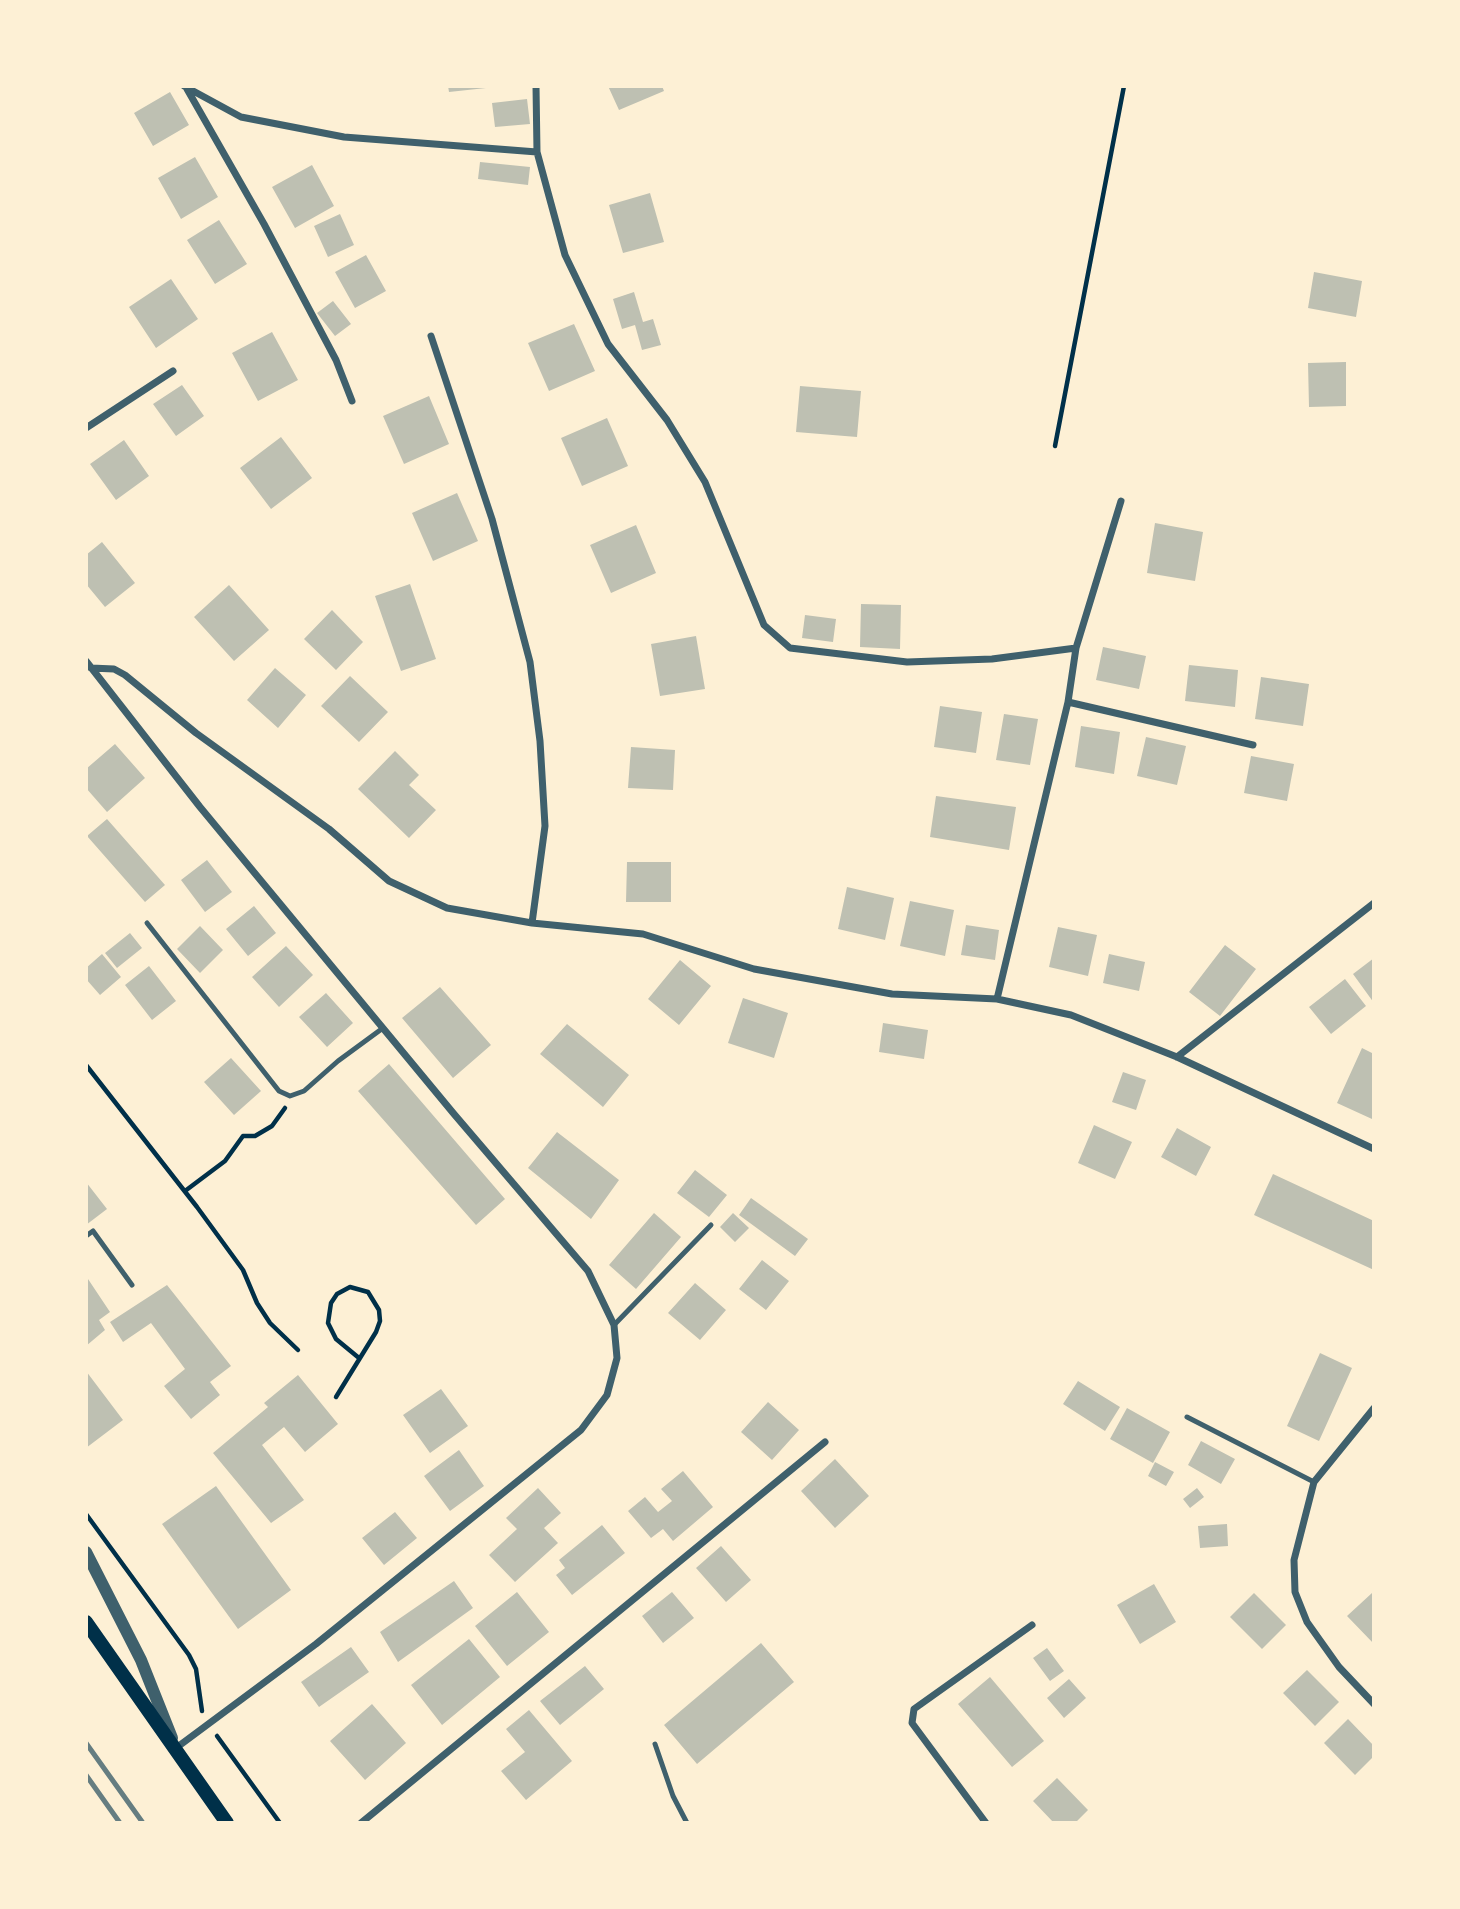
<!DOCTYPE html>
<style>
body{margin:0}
#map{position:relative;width:1460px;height:1909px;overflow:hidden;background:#fdf0d5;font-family:"Source Sans 3",sans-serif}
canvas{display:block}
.frame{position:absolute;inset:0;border:88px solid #fdf0d5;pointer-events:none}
</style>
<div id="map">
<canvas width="1460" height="1909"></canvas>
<div class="frame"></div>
</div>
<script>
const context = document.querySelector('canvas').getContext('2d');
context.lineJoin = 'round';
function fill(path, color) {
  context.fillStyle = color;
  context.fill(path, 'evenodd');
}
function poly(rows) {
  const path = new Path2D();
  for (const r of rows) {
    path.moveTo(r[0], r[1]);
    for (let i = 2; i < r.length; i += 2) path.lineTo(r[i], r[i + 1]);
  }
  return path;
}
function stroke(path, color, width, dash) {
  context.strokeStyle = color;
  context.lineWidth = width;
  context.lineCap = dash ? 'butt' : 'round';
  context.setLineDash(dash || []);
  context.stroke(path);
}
fill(poly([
 [448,86,485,86,486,88,449,92],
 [608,86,662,86,664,91,619,110],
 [170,92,189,125,153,146,134,113],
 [527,99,530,124,495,127,492,103],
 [195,157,218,197,181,219,158,178],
 [480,162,530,167,528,185,478,179],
 [312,165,334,206,295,228,272,187],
 [650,193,664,242,623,253,609,205],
 [340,214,354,245,328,257,314,226],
 [219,220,247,264,215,284,187,240],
 [366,255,386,291,355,308,335,272],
 [1314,272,1362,281,1356,317,1308,308],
 [171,279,198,319,156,348,129,307],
 [634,292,643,322,653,319,661,345,642,350,635,325,622,329,613,299],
 [333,301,351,324,335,336,317,313],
 [574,324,595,371,549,391,528,343],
 [272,332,298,380,258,401,232,353],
 [1346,362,1346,406,1309,407,1308,363],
 [182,385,204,416,176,436,153,404],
 [800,386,861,391,857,437,796,432],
 [429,396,449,444,404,464,383,416],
 [607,418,628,466,582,486,561,438],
 [281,437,312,478,271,509,240,468],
 [124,440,149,476,116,500,90,464],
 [457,493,478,541,433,561,412,513],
 [1155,523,1203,532,1195,581,1147,573],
 [636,525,656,573,611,593,590,545],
 [102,542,135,583,105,607,86,584,86,555],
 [410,584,436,659,401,671,375,596],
 [229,585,269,630,234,661,194,617],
 [861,604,901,605,900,649,860,647],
 [332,610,363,642,336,670,304,639],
 [805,615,836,619,833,642,802,638],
 [696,636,705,689,660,696,651,644],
 [1103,647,1146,656,1139,689,1096,680],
 [1189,665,1238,670,1235,707,1185,701],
 [275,668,306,695,278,728,247,700],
 [350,676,388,712,359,742,321,706],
 [1261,677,1309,684,1303,726,1255,719],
 [940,706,982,712,976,753,934,747],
 [1004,714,1038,719,1030,765,996,760],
 [1081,726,1120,732,1114,774,1075,767],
 [1146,737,1186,746,1177,785,1137,776],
 [115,744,145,778,107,812,86,788,86,769],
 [631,747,675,750,673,790,628,788],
 [395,751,419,775,409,785,436,810,409,838,358,789],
 [1251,756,1294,764,1287,801,1244,793],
 [936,796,1016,807,1009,850,930,837],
 [107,819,165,885,145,902,87,836],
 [207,860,232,892,205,912,181,880],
 [627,862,671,862,671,902,626,902],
 [847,887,894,898,885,940,838,929],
 [910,901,954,910,945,956,900,946],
 [254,906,276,933,248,956,226,929],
 [966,925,999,930,995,960,961,955],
 [200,926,223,950,200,973,177,949],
 [1058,927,1097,935,1088,976,1049,967],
 [130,933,142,948,117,968,105,953],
 [1225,945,1256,969,1220,1016,1189,992],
 [286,946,313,975,279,1007,252,977],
 [102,954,121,977,100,995,86,979,86,968],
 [1109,954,1145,962,1139,991,1103,983],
 [1374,958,1374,1003,1353,974],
 [680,960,711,986,679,1025,648,999],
 [149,966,176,1001,152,1020,125,985],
 [1345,979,1366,1006,1331,1034,1309,1007],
 [440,987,491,1045,453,1078,402,1018],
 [326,993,353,1023,327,1047,299,1017],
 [743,998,788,1013,774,1058,728,1043],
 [883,1023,928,1030,924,1059,879,1052],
 [567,1024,629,1075,603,1107,540,1054],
 [1362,1048,1374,1054,1374,1115,1372,1119,1337,1103],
 [231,1058,261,1091,234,1115,204,1082],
 [389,1064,505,1199,476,1225,358,1091],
 [1123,1072,1146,1080,1136,1110,1112,1102],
 [1094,1125,1132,1142,1115,1179,1078,1163],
 [1177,1128,1211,1147,1196,1176,1161,1157],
 [557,1132,619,1180,591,1219,528,1168],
 [695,1170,727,1195,709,1217,677,1193],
 [1273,1174,1374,1221,1374,1270,1254,1215],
 [86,1182,107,1209,86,1225],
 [751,1198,808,1239,795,1256,739,1215],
 [654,1213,681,1237,636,1289,609,1265],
 [733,1213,749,1228,735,1242,720,1227],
 [762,1260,789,1281,766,1310,739,1289],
 [86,1276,110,1312,99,1320,105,1330,86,1346],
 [695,1283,726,1310,700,1340,668,1313],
 [167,1285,231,1366,210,1382,220,1395,191,1419,164,1386,185,1369,151,1323,123,1342,110,1322],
 [1320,1353,1352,1368,1319,1441,1287,1426],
 [86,1371,123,1420,86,1448],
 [298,1375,338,1424,305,1452,284,1427,262,1445,304,1500,271,1523,213,1453,268,1407,264,1403],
 [1078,1381,1120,1407,1105,1431,1063,1404],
 [441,1389,468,1426,430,1453,403,1415],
 [768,1402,799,1430,772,1460,741,1432],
 [1127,1408,1170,1432,1153,1463,1110,1439],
 [1201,1441,1235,1459,1221,1484,1188,1465],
 [459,1450,484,1486,450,1511,424,1476],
 [835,1459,869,1496,835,1528,801,1491],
 [1155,1462,1174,1472,1166,1486,1148,1476],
 [683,1471,713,1507,673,1541,663,1529,651,1538,628,1511,645,1497,658,1512,672,1501,661,1489],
 [216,1486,291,1590,238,1629,162,1524],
 [538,1488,561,1513,544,1528,558,1543,515,1582,489,1555,517,1529,506,1518],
 [1197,1488,1204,1497,1190,1508,1183,1499],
 [395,1512,417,1538,384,1565,362,1538],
 [1227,1524,1228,1546,1200,1548,1198,1526],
 [602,1525,625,1553,572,1595,556,1575,565,1568,559,1560],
 [721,1546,751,1580,726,1602,696,1568],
 [454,1581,473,1608,398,1662,380,1632],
 [1154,1584,1176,1622,1140,1644,1117,1605],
 [517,1592,549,1632,507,1666,475,1626],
 [672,1592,694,1618,663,1643,642,1616],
 [1254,1593,1286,1625,1262,1649,1230,1617],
 [1372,1593,1374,1596,1374,1644,1347,1616],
 [469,1639,500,1677,442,1725,411,1685],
 [761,1643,794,1682,697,1764,664,1725],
 [351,1647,369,1672,319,1707,301,1682],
 [1047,1648,1064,1671,1050,1681,1033,1658],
 [585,1666,604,1689,560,1725,540,1701],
 [1307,1670,1339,1702,1315,1726,1283,1693],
 [990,1677,1044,1741,1012,1767,958,1704],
 [1069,1679,1086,1698,1064,1718,1047,1698],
 [372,1704,406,1743,365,1780,330,1741],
 [529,1710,572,1761,526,1800,501,1771,525,1752,506,1729],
 [1348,1719,1374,1746,1374,1756,1355,1775,1324,1743],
 [1057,1778,1088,1810,1075,1823,1054,1823,1033,1801]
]), '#bec0b2');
stroke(poly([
 [1055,446,1124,86],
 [86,1065,197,1207,243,1270,257,1303,270,1323,298,1350],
 [185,1191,225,1161,243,1136,255,1136,272,1126,285,1108],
 [336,1397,376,1332,380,1321,379,1310,368,1292,350,1287,337,1294,331,1303,328,1323,336,1339,359,1358],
 [86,1514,189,1655,196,1669,202,1711],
 [217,1736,280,1823]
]), '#003049', 4.5);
stroke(poly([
 [147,923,279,1091,290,1096,304,1091,338,1061,383,1028],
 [86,1236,93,1231,132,1285],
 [614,1325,711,1225],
 [1187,1417,1314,1482],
 [655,1744,673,1796,687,1823]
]), '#3f606c', 5);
stroke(poly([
 [184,86,241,117,344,137,537,152],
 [536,86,537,152,565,255,608,344,667,420,705,482,764,625,790,648,907,662,992,659,1076,648],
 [187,89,264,224,336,360,352,401],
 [431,336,492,519,530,662,540,741,545,826,532,923],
 [86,428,173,371],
 [86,661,200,807,454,1114,588,1271,614,1325,617,1358,607,1395,581,1430,316,1644,176,1748],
 [91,668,114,669,125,675,196,733,329,829,389,881,447,908,532,923,643,934,754,969,892,994,997,999,1071,1015,1177,1057,1374,1149],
 [1068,702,1253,745],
 [997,999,1068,702,1076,648,1121,501],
 [1177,1057,1374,903],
 [1374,1408,1314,1482,1294,1560,1295,1592,1307,1622,1339,1667,1374,1704],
 [361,1823,825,1442],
 [986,1823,912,1723,914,1709,1032,1625]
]), '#3f606c', 7);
stroke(poly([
 [86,1552,141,1660,172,1738]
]), '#3f606c', 12);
stroke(poly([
 [86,1622,227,1823]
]), '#003049', 14);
stroke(poly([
 [86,1743,143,1823],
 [86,1775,120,1823]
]), '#657d81', 5);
</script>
